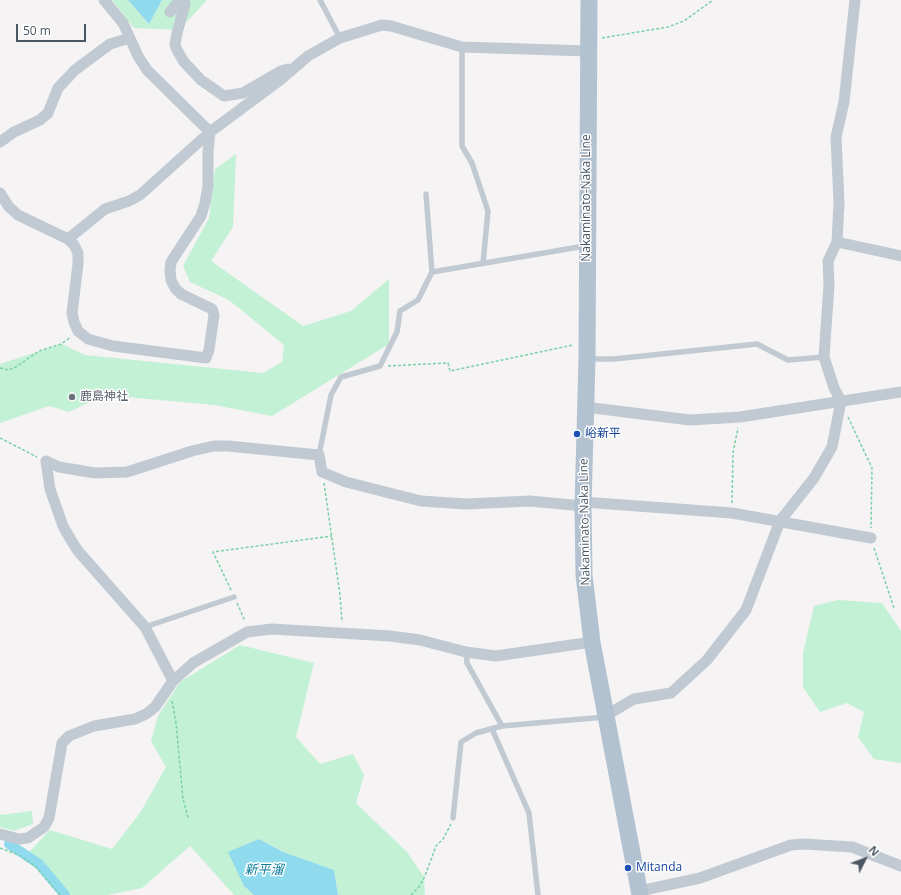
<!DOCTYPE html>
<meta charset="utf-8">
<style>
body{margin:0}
#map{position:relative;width:901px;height:895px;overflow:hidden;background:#f5f3f3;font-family:"Open Sans",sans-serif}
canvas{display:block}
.north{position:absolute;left:845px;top:839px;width:40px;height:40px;-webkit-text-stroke:3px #fff;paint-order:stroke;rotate:48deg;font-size:11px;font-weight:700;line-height:16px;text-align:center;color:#4a5661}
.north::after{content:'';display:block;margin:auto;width:14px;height:18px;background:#4a5661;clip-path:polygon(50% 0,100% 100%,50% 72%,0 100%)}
.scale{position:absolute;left:16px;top:24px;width:70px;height:18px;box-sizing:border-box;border:2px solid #4a5661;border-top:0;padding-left:5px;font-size:12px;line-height:14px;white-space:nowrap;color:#4a5661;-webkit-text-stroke:3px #fff;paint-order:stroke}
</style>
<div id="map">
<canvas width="901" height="895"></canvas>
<div class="north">N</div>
<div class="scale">50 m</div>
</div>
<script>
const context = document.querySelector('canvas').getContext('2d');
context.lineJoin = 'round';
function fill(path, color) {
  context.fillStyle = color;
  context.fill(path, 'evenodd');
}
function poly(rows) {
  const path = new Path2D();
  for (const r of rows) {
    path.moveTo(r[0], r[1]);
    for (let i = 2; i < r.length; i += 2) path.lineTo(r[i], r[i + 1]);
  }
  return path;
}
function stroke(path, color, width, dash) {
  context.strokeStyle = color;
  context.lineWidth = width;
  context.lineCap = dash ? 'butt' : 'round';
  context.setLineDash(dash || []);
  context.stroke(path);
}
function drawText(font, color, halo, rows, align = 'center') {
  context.font = font + ' "Open Sans","Noto Sans JP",sans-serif';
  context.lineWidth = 3;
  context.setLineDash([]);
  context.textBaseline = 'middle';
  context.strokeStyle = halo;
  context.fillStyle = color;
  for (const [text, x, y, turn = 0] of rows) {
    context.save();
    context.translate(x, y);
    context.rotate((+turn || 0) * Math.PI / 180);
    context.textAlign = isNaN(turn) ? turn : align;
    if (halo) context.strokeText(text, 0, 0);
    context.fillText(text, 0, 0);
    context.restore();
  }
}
fill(poly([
 [112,0,128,0,149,24,162,0,207,0,179,30,134,28],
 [236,154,233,227,211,261,303,326,351,311,389,279,389,344,272,416,214,405,104,395,69,412,49,406,0,423,0,364,62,344,85,355,263,373,282,362,284,345,229,300,190,282,183,266,209,218,215,169],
 [838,600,882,603,901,631,901,763,874,759,858,737,864,712,847,703,820,712,803,687,803,653,814,606],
 [240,645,314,663,296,737,320,764,353,754,364,775,356,803,407,852,424,877,425,895,338,895,334,870,283,852,259,839,244,886,254,895,234,895,190,846,142,888,108,895,70,895,29,852,50,830,112,849,140,813,166,767,151,741,158,716,180,682],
 [32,811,33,824,14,831,0,827,0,813,1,815]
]), '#c3f1d5');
fill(poly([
 [128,0,162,0,149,24],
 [259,839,283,852,334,870,338,895,254,895,244,886,228,852]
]), '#90daee');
stroke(poly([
 [9,844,39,864,65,895]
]), '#90daee', 10);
stroke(poly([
 [602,38,668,27,684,21,713,0],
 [388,366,448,363,450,371,573,345],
 [0,368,8,370,16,367,39,351,61,344,71,337],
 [848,417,872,468,871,528],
 [0,438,37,457],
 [324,483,340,595,342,622],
 [732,503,733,453,738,428],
 [874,548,894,608],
 [231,590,213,552,332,536],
 [237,603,245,621],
 [172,701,176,723,183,799,188,818],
 [0,848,19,855,35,866,60,895],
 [411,895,419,887,425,876,436,846,443,839,451,824]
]), '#7ad0a6', 1.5, [3, 2]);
stroke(poly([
 [320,0,340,38],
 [462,47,462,146,472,163,488,211,483,263],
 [426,194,432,272],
 [589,359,614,359,757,344,788,360,824,357],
 [319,455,331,395,341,377,380,366,397,332,400,311,418,300,432,272,585,246],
 [145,627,234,597],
 [466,652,467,663,502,726],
 [492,729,529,813,538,895],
 [453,818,461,742,476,733,502,726,605,717]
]), '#c1cad2', 5.5);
stroke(poly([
 [104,0,123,23,138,56,147,70,210,132],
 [184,0,185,4,177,33,175,45,177,50,184,62,201,80,224,96,243,93,281,71,288,69],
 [170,12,180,0],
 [0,142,14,132,40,120,48,113,58,88,75,70,110,44,130,38],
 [0,193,9,207,18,215,68,239,74,245,78,253,78,264,72,313,74,322,78,331,88,339,113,346,206,358,209,350,214,315,212,309,181,294,175,288,171,280,170,270,171,262,201,216,205,203,208,186,208,152,210,132],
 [68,239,105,209,129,201,140,195,210,132,280,80,308,56,340,38,382,25,391,26,462,47,588,51],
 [837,242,901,256],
 [585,407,690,420,740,417,901,392],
 [583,502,732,513,871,538],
 [173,681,145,627,78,551,71,540,63,526,50,489,46,461,59,467,95,473,127,472,192,451,214,446,228,446,319,455,322,472,346,482,421,501,466,504,530,501,583,506],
 [605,716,634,699,671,693,707,660,746,610,780,521,814,478,832,447,841,401,834,388,824,357,829,285,828,261,837,242,839,203,836,137,844,102,855,0],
 [0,834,19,839,28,838,44,827,49,818,62,743,69,736,94,726,135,719,146,714,155,707,173,681,193,663,247,632,272,629,390,636,420,640,466,652,496,656,592,642],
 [640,891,700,878,791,845,804,844,852,847,901,866]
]), '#c1cad2', 11);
stroke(poly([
 [589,0,587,359,583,506,584,575,592,642,640,895]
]), '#b3c2d1', 17);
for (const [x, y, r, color] of [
 [72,397,4,"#6b7280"],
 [577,434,4,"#1a4fb4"],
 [628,868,4,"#1a4fb4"]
]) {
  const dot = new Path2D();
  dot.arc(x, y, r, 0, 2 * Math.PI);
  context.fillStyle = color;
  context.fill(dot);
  stroke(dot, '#fff', 1.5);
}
drawText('12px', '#4a5661', '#fff', [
 ["Nakaminato-Naka Line",587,198,-90],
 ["Nakaminato-Naka Line",585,522,-91]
]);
drawText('12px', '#5b616d', '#fff', [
 ["鹿島神社",80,397]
], 'left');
drawText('12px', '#164399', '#fff', [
 ["峪新平",585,434],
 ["Mitanda",636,868]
], 'left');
drawText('italic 13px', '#0c7c9b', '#fff', [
 ["新平溜",264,870]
]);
</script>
